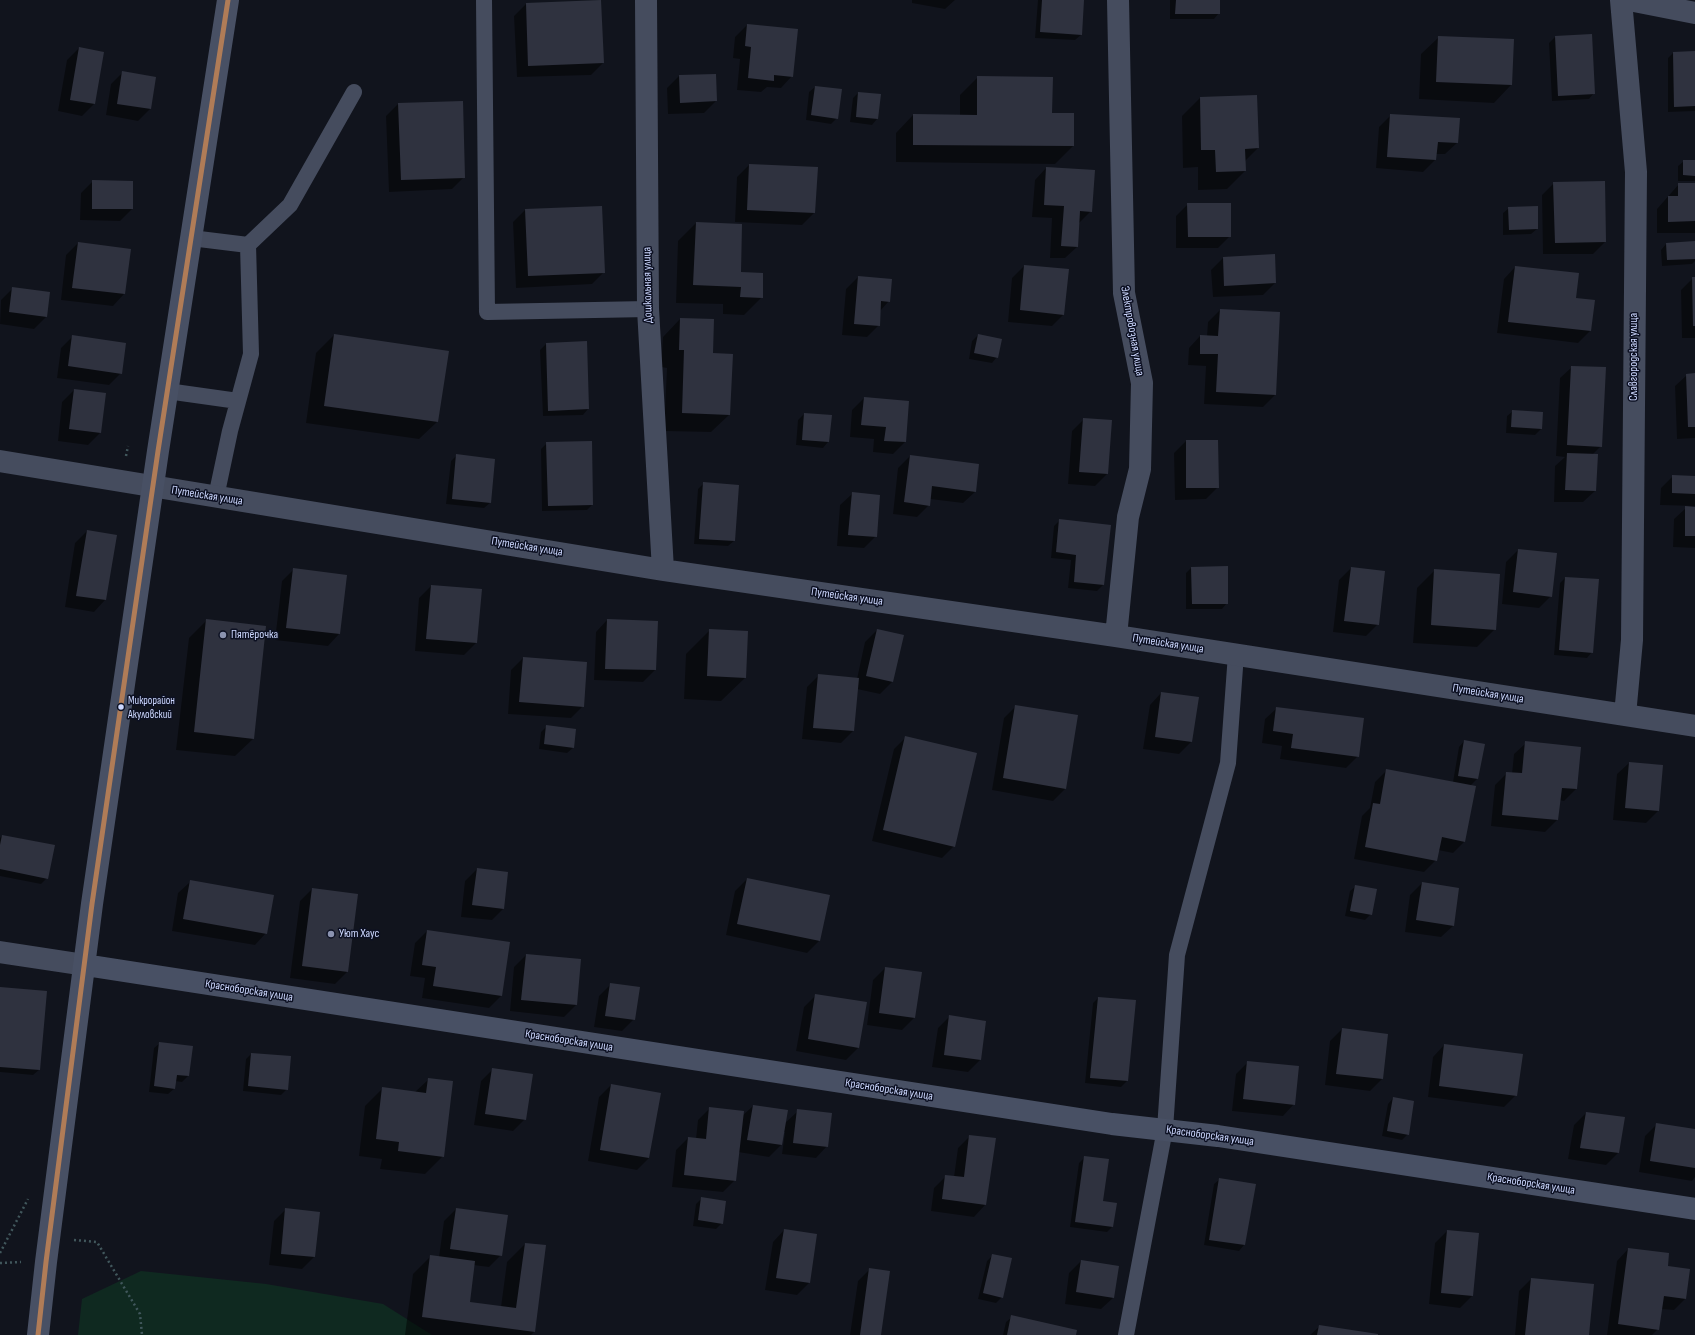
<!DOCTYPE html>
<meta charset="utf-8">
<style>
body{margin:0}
canvas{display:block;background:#11141d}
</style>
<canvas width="1695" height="1335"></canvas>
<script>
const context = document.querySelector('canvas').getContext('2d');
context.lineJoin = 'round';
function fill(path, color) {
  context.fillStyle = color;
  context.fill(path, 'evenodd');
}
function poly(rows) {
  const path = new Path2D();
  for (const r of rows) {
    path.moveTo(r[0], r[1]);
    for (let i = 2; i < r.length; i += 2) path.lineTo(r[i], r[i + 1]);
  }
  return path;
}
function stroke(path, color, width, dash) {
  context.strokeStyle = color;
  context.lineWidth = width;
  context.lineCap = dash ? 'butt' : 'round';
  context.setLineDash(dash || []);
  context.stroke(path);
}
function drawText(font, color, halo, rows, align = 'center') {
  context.font = font + ' "Sofia Sans Condensed",sans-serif';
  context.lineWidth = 3;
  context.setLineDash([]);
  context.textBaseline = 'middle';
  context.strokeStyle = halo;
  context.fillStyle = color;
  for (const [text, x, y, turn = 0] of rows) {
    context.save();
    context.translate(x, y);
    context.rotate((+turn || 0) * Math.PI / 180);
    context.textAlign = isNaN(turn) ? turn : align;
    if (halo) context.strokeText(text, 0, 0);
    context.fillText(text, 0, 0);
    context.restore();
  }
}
fill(poly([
 [141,1271,266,1284,383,1304,432,1335,78,1335,82,1299]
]), '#0f2920');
fill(poly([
 [912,0,955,0,945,9,912,3],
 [1038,0,1083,0,1081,35,1075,40,1035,38],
 [1170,0,1219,0,1219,13,1214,19,1170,19],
 [526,4,603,63,591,75,517,77,514,16],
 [747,25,792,76,781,88,767,87,761,92,737,90,740,59,733,58,735,37],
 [1591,35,1594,93,1589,99,1552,101,1549,43,1555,37],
 [1439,37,1511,85,1494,103,1419,99,1421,54],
 [79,48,103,52,94,104,82,116,58,111,67,60],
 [1695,52,1695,111,1668,112,1668,58,1673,53],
 [123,72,155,78,150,109,138,121,106,115,111,84],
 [679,76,716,101,704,113,668,114,667,88],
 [978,77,1051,114,1073,146,1055,164,896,162,896,133,913,115,960,115,960,95],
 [815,87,837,118,831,124,806,120,809,92],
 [858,93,877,119,872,125,850,122,853,98],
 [1256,96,1258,148,1245,161,1245,171,1227,189,1198,190,1198,167,1183,168,1182,116,1200,98],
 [398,104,464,177,452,189,389,192,386,116],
 [1391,115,1457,143,1445,154,1436,154,1435,160,1423,172,1376,168,1379,127],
 [1684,161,1695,161,1695,181,1678,181,1678,166],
 [749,165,817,168,814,213,802,225,735,222,737,177],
 [1046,168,1091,211,1079,223,1077,247,1065,258,1050,258,1052,218,1032,217,1035,180],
 [93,181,132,209,120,221,80,220,81,193],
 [1554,183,1605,242,1593,254,1543,254,1542,195],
 [1679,184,1695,184,1695,233,1657,233,1657,209],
 [1188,204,1230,236,1218,248,1176,248,1176,216],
 [1509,208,1537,229,1531,234,1503,235,1503,213],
 [525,210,604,272,592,284,516,288,513,222],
 [696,223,762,297,744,315,723,314,723,304,676,303,678,241],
 [1695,242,1695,261,1692,264,1662,266,1661,250,1666,244],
 [78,243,124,294,113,306,61,300,66,255],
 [1223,258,1275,283,1263,295,1213,297,1211,270],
 [1024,266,1064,314,1052,326,1008,322,1012,278],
 [1515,267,1575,299,1590,331,1578,343,1497,333,1504,279],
 [858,277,891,280,889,301,880,311,879,325,867,337,842,335,846,289],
 [1693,278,1695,278,1695,359,1695,338,1682,338,1681,290],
 [13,288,46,317,34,329,0,324,1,300],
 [1220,310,1275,395,1263,407,1204,404,1206,366,1188,365,1189,348,1200,336,1207,336,1208,322],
 [680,319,712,354,729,415,711,432,664,431,667,368,661,367,663,337],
 [334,335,437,422,419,439,306,423,316,353],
 [978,335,997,357,992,363,969,359,972,341],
 [73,336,121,373,109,385,57,378,61,348],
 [546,344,588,409,583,415,543,416,540,350],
 [1572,367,1601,446,1592,455,1595,491,1583,502,1554,502,1555,466,1565,457,1556,456,1560,378],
 [1695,374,1695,438,1677,439,1675,386,1687,375],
 [74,390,100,433,88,445,58,441,62,402],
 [864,398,905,442,893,454,873,452,874,439,850,437,852,410],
 [1513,411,1541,429,1535,435,1506,433,1507,416],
 [804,414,828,442,823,448,796,445,798,420],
 [1084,419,1111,421,1107,474,1095,486,1068,484,1072,431],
 [1186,441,1218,487,1206,499,1175,500,1174,453],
 [547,443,592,505,587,510,542,511,541,449],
 [457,455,490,503,484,508,446,504,451,461],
 [910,456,975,492,963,503,930,499,929,505,917,517,893,514,898,468],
 [1673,476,1695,477,1695,506,1660,505,1661,488],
 [704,483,734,541,728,546,694,544,698,489],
 [852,494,876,536,864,548,837,546,840,505],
 [1686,508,1695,508,1695,548,1673,547,1674,519],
 [1060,520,1110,526,1103,585,1097,591,1068,588,1071,560,1051,558,1054,526],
 [87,531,116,536,105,600,94,612,65,607,75,543],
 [1518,550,1551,596,1539,608,1502,604,1506,562],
 [1191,568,1227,603,1222,609,1186,609,1186,573],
 [1351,568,1378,624,1366,636,1333,632,1339,580],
 [293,570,339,634,328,646,275,640,282,581],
 [1435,570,1495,629,1477,647,1413,643,1417,588],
 [1565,578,1592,652,1587,658,1554,655,1560,583],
 [431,586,481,590,476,643,464,655,415,651,419,598],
 [207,620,253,739,235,756,176,750,189,638],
 [607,620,655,670,643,682,594,680,596,632],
 [710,630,745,678,721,701,684,699,686,654],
 [877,630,903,636,892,682,880,694,857,689,853,731,841,743,802,739,807,687,819,675,857,679,865,642],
 [523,658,583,706,571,718,508,714,511,670],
 [1161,693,1191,742,1179,754,1143,749,1150,705],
 [1016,706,1065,789,1053,801,992,790,1004,718],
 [1277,708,1358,756,1346,768,1280,759,1282,746,1262,743,1265,719],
 [547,726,573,748,567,753,539,749,541,732],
 [906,737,954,846,942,858,872,841,894,749],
 [1464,741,1477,779,1470,786,1465,841,1453,853,1438,850,1436,860,1424,872,1354,859,1362,816,1370,808,1375,782,1387,770,1453,782,1459,747],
 [1526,743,1576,789,1564,801,1559,800,1557,820,1545,832,1491,826,1495,785,1507,773,1512,774,1514,754],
 [1629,763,1662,765,1658,811,1646,823,1613,820,1617,774],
 [2,836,47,878,41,884,0,876,0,838],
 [477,869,503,909,492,920,461,917,465,881],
 [747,879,819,941,807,953,726,935,735,891],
 [190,882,266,933,255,945,172,931,178,893],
 [1422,883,1453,926,1441,937,1405,932,1410,895],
 [1356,886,1371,914,1365,920,1345,916,1350,891],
 [312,889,347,972,335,984,290,978,300,901],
 [427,931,501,996,489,1008,422,998,425,978,410,976,415,943],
 [526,955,576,1005,564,1017,510,1011,514,967],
 [885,968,921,973,914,1018,902,1030,867,1025,873,980],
 [611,984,634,1019,622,1031,594,1027,599,996],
 [0,988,39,1070,33,1075,0,1072],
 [816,995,858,1048,846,1060,796,1051,804,1007],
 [1098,998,1135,1001,1127,1081,1121,1087,1085,1083,1093,1003],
 [950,1016,985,1021,980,1060,968,1072,932,1067,938,1028],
 [1342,1029,1382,1079,1370,1091,1325,1085,1330,1041],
 [160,1043,192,1047,188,1076,182,1082,175,1081,174,1089,168,1094,149,1092,154,1048],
 [1444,1045,1516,1095,1504,1107,1428,1097,1433,1057],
 [251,1054,287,1089,281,1095,243,1091,246,1059],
 [1248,1062,1294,1104,1283,1116,1232,1111,1236,1074],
 [493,1069,525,1119,513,1131,474,1125,481,1081],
 [429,1079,443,1156,425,1174,380,1169,382,1159,359,1156,365,1106,383,1088,415,1092],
 [611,1085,649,1158,637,1170,588,1161,599,1097],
 [1393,1098,1408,1134,1402,1140,1382,1136,1388,1104],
 [753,1106,784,1124,798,1111,827,1146,816,1158,782,1154,785,1132,783,1132,781,1145,769,1157,738,1152,735,1180,723,1192,672,1187,676,1150,688,1138,696,1139,698,1120,710,1108,742,1116],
 [1586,1113,1623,1118,1618,1153,1606,1165,1568,1159,1574,1125],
 [1657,1124,1695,1130,1695,1177,1692,1181,1639,1172,1645,1136],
 [970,1136,985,1205,974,1217,931,1211,934,1188,946,1176,954,1177,958,1148],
 [1085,1157,1112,1227,1107,1232,1070,1227,1079,1163],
 [1220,1179,1244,1245,1239,1251,1204,1245,1214,1184],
 [702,1198,722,1223,716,1229,693,1226,696,1204],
 [286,1209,314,1257,302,1269,269,1265,274,1221],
 [456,1209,501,1255,489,1267,473,1265,469,1303,501,1307,507,1262,525,1244,534,1332,531,1335,405,1335,413,1274,431,1256,439,1257,444,1221],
 [784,1230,816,1235,809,1283,797,1295,765,1290,773,1242],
 [1447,1231,1472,1296,1460,1308,1429,1304,1435,1243],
 [1628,1249,1686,1298,1674,1310,1661,1309,1658,1329,1652,1335,1607,1335,1617,1261],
 [993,1255,1002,1297,996,1303,978,1299,987,1261],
 [1081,1261,1113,1298,1101,1309,1065,1304,1069,1273],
 [870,1269,879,1335,850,1335,858,1281],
 [1531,1279,1588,1335,1515,1335,1519,1291],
 [1012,1317,1075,1335,1003,1335,1006,1322],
 [1320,1326,1374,1335,1310,1335]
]), '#0007');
fill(poly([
 [601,0,604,63,528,66,526,3],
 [1042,0,1084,0,1082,35,1040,32],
 [1176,0,1220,0,1220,14,1175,14],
 [747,24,798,29,793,77,774,75,774,81,748,78,751,47,745,46],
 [1592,34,1595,94,1558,96,1555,36],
 [1438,36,1514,39,1512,85,1436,82],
 [79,47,104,52,95,104,70,100],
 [1695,51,1695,106,1674,107,1673,52],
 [122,71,156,77,151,109,117,104],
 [716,74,717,101,680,103,679,75],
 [977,76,1053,77,1052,113,1074,113,1074,146,913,145,913,114,977,115],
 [815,86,842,89,838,119,811,115],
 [858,92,881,94,878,119,856,117],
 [1257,95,1259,148,1245,149,1246,171,1216,172,1215,150,1201,150,1200,97],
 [463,101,465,178,401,180,398,103],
 [1390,114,1460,118,1458,143,1438,142,1436,160,1387,157],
 [1683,160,1695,160,1695,176,1683,175],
 [749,164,818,167,815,213,747,210],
 [1046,167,1095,170,1092,212,1080,211,1078,247,1061,246,1064,206,1044,205],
 [92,180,133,181,133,209,92,209],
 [1605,181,1606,242,1555,243,1553,182],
 [1678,183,1695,183,1695,221,1668,222,1668,196,1678,196],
 [1187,203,1231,203,1231,237,1188,237],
 [602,206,605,273,528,276,525,209],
 [1538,206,1538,229,1509,230,1508,207],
 [696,222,742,224,741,272,763,273,763,298,740,297,741,287,693,285],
 [1695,241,1695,259,1667,260,1666,243],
 [78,242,131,249,125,294,72,288],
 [1275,254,1276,283,1224,286,1223,257],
 [1024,265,1069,269,1064,315,1020,310],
 [1515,266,1579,273,1576,298,1595,300,1591,331,1508,322],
 [858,276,892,279,890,302,881,301,880,326,854,324],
 [1692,277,1695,277,1695,326,1693,326],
 [12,287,50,292,47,317,9,312],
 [1220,309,1280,312,1276,395,1216,392,1218,354,1200,354,1200,335,1218,336],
 [680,318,714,319,713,353,733,354,730,415,682,413,684,350,679,350],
 [334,334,449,351,438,422,324,406],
 [978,334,1002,339,998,358,974,353],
 [72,335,126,343,122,374,68,366],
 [587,341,589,409,548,411,546,343],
 [1571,366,1606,367,1602,447,1567,445],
 [1695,373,1695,427,1688,427,1686,374],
 [74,389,106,393,101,433,69,429],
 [864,397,909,401,906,442,884,441,886,427,861,425],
 [1512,410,1543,412,1542,429,1511,427],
 [804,413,832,415,829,442,802,440],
 [1083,418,1112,420,1108,474,1079,472],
 [1186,440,1218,440,1219,488,1186,488],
 [592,441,593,505,548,506,546,442],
 [1567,453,1598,454,1596,491,1565,490],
 [456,454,495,459,491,503,452,499],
 [910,455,979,464,976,492,932,486,930,506,904,502],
 [1672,475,1695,476,1695,494,1672,493],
 [703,482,739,485,735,541,699,539],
 [852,492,880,495,877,537,848,535],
 [1685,506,1695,507,1695,536,1685,536],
 [1059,519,1111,525,1104,585,1074,582,1076,555,1056,552],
 [87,530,117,535,106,600,76,596],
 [1518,549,1557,553,1552,597,1513,592],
 [1228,566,1228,604,1192,604,1191,567],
 [1351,567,1385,571,1379,625,1344,621],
 [293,568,347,575,340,634,286,628],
 [1434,569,1500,574,1496,630,1431,625],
 [1565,577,1599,579,1593,653,1559,650],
 [431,585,482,589,477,643,426,639],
 [206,619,266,626,254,739,194,732],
 [607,619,658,621,656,670,605,669],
 [709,629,748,631,746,678,707,676],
 [877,629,904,635,893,682,866,676],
 [523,657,587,662,584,707,519,702],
 [818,674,859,678,854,731,813,728],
 [1161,692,1199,697,1192,742,1155,737],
 [1015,705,1078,715,1066,789,1003,778],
 [1276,707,1364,718,1359,757,1291,748,1293,734,1273,731],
 [546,725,576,729,574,748,544,744],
 [905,736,977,753,955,847,883,830],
 [1464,740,1485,744,1478,779,1458,776],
 [1525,741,1581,747,1577,789,1562,788,1558,820,1502,815,1506,772,1522,773],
 [1629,762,1663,765,1659,811,1625,808],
 [1386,769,1476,786,1465,842,1442,837,1437,861,1365,847,1373,803,1380,804],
 [2,835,55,845,48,879,0,869,0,845],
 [477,868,508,872,504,909,472,905],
 [747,878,830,895,820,941,737,924],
 [190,880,274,895,267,934,183,919],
 [1422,882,1459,888,1454,926,1416,920],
 [1355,885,1377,889,1372,915,1350,911],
 [312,888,358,894,348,972,302,966],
 [427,930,510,942,502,996,433,986,436,967,422,965],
 [526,954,581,959,577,1005,521,1000],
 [885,967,922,972,915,1018,879,1013],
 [610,983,640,987,635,1020,605,1016],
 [0,987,47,991,40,1070,0,1067],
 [815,994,867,1002,859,1048,808,1039],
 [1098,997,1136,1000,1128,1081,1090,1078],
 [949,1015,986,1021,981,1060,944,1055],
 [1342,1028,1388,1034,1383,1079,1336,1074],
 [159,1042,193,1046,189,1076,177,1075,175,1089,154,1086],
 [1444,1044,1523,1054,1517,1096,1439,1086],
 [251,1053,291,1056,288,1090,248,1086],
 [1247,1061,1299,1066,1295,1105,1243,1099],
 [492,1068,533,1074,526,1120,485,1114],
 [428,1078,453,1081,444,1157,398,1151,399,1142,376,1139,382,1087,426,1093],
 [611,1084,661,1093,649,1158,600,1150],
 [1393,1097,1414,1101,1409,1135,1387,1131],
 [753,1105,788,1110,782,1145,747,1140],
 [709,1107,744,1111,736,1181,684,1175,688,1137,706,1139],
 [797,1109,832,1113,828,1147,793,1143],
 [1586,1112,1625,1117,1619,1153,1580,1148],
 [1656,1123,1695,1129,1695,1168,1650,1161],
 [969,1135,996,1138,986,1205,942,1199,945,1175,964,1177],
 [1084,1156,1109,1159,1103,1201,1117,1203,1113,1227,1075,1222],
 [1219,1178,1256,1184,1245,1245,1209,1240],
 [701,1197,726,1201,723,1224,698,1220],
 [285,1208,320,1212,315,1257,281,1254],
 [456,1208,508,1215,502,1256,450,1249],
 [784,1229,817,1234,810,1283,776,1278],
 [1447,1230,1479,1233,1473,1296,1441,1293],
 [525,1243,546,1245,535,1332,422,1317,430,1255,475,1261,470,1302,516,1308],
 [1628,1248,1669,1253,1668,1266,1690,1269,1686,1299,1664,1296,1659,1330,1618,1324],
 [992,1254,1012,1258,1003,1298,983,1293],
 [1081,1260,1119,1266,1114,1298,1076,1292],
 [869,1268,890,1271,881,1335,860,1335],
 [1531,1278,1594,1284,1589,1335,1525,1335],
 [1011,1315,1077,1330,1076,1335,1007,1335],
 [1319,1325,1378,1334,1378,1335,1317,1335]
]), '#2f323f');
stroke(poly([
 [126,456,128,446],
 [74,1240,97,1242,140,1314,142,1335],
 [0,1253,28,1199],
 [0,1263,21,1262]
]), '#41575c', 2.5, [2, 3]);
stroke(poly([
 [484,0,487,312,648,309],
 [191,238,248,245,251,354,230,431,216,497],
 [248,245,290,205,354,92],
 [167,391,238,401],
 [1126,1335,1165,1129,1177,955,1228,763,1236,654]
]), '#454c5e', 16);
stroke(poly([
 [646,0,648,309,663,570],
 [1621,0,1636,172,1632,640,1625,715],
 [1629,0,1695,13],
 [0,461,663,570,1116,636,1695,726],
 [1116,636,1128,517,1140,469,1142,383,1124,293,1118,0],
 [0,952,85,965]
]), '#454c5e', 22);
stroke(poly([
 [85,965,1112,1124,1218,1136,1695,1209],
 [38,1335,46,1262,92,904,158,451,228,0]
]), '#485064', 22);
stroke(poly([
 [38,1335,46,1262,92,904,158,451,228,0]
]), '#b07c57', 5);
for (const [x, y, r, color] of [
 [223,635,4,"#8b93b0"],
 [121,707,3.5,"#cdd8ff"],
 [331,934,4,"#8b93b0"]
]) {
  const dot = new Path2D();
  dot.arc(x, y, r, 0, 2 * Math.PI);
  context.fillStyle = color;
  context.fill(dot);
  stroke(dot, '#0c1022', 1.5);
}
drawText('11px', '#cdd8ff', '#0c1022', [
 ["Микрорайон",128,701],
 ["Акуловский",128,715]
], 'left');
drawText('12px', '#cdd8ff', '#0c1022', [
 ["Дошкольная улица",648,285,-91],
 ["Электровозная улица",1132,331,80],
 ["Славгородская улица",1634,357,-90],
 ["Путейская улица",207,496,9],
 ["Путейская улица",527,547,9],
 ["Путейская улица",847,597,8],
 ["Путейская улица",1168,644,9],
 ["Путейская улица",1488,694,9],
 ["Красноборская улица",249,991,9],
 ["Красноборская улица",569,1041,9],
 ["Красноборская улица",889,1090,9],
 ["Красноборская улица",1210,1136,8],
 ["Красноборская улица",1531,1184,9]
]);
drawText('12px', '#cdd8ff', '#0c1022', [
 ["Пятёрочка",231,635],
 ["Уют Хаус",339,934]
], 'left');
</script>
